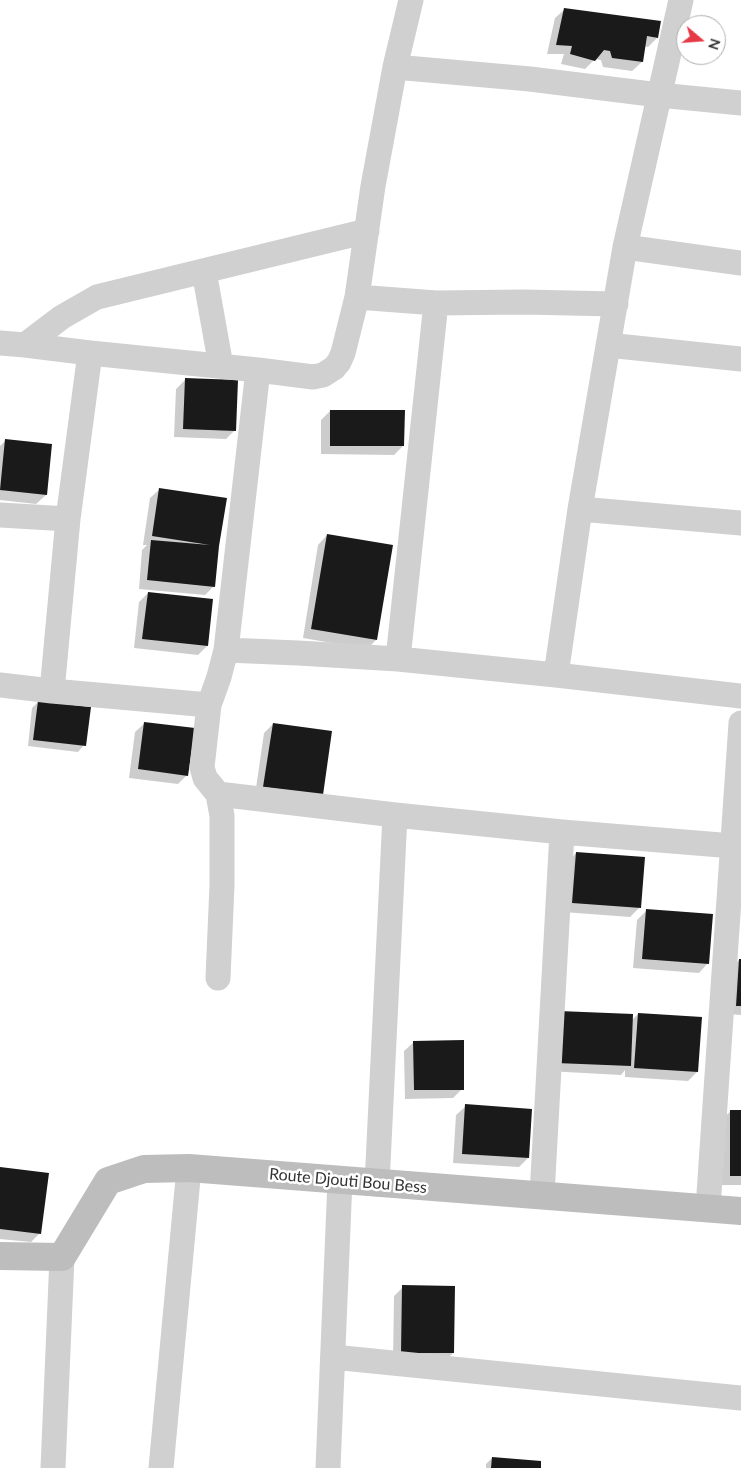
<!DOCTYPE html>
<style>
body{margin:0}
#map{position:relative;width:741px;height:1468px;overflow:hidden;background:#fff;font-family:Lato,sans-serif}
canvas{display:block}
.north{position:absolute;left:676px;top:15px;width:50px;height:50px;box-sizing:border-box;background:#fff;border:1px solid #adadad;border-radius:50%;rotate:108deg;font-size:14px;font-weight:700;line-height:20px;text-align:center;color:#333}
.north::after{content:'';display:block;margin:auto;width:18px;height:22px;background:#e63946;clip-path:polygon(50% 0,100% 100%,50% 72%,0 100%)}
</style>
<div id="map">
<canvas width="741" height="1468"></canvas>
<div class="north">N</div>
</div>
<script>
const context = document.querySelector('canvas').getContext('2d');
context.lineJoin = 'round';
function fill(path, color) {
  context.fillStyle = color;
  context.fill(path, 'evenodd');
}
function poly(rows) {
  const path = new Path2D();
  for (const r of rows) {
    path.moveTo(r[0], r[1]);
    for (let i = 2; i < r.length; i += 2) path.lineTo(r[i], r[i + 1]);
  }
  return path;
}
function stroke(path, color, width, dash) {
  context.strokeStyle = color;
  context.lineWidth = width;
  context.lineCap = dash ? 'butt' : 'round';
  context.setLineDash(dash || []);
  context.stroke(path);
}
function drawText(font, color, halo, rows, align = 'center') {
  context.font = font + ' Lato,sans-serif';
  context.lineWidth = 5;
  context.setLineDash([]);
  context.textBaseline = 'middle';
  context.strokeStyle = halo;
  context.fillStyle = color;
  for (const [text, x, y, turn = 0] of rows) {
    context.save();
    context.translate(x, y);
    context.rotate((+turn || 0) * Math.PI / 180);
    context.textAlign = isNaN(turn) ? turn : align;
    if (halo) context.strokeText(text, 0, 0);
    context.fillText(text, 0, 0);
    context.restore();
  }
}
fill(poly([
 [565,9,657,38,648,47,644,46,642,62,632,71,603,67,601,60,595,59,585,69,561,64,564,54,547,54,555,18],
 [186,379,235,430,226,439,174,437,176,389],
 [330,411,403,446,394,455,321,454,321,420],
 [6,440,46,495,36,504,0,500,0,446],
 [160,489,218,546,214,586,205,595,139,589,142,550,147,545,143,545,150,498],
 [327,535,376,640,367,649,303,638,318,545],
 [148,593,207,646,198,655,134,648,139,602],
 [38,702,84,745,78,752,28,746,32,708],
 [145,723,187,775,178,784,129,778,135,732],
 [273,724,331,732,255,795,264,733],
 [576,853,640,907,630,917,563,912,567,863],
 [647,910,708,963,699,973,633,968,637,920],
 [739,960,741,960,741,1015,728,1014,730,969],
 [638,1014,697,1072,688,1081,625,1077,625,1070,621,1075,547,1071,632,1020],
 [414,1042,462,1089,453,1098,405,1099,404,1051],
 [466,1106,528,1158,519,1167,453,1163,456,1115],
 [731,1111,741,1111,741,1185,721,1185,721,1120],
 [0,1169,40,1233,31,1242,0,1239],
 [403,1287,453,1353,444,1362,393,1361,394,1296],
 [492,1458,540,1468,486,1468,486,1464]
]), '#0003');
fill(poly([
 [564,8,661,21,658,38,647,36,643,62,612,58,610,51,604,50,595,61,570,54,572,46,556,45],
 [185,378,238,380,236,431,183,429],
 [330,410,405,410,404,446,330,446],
 [5,439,52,444,47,495,0,490],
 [159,488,227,498,219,546,215,587,147,580,151,540,210,545,152,536],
 [327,534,393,545,377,640,311,629],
 [148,592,213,599,208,646,142,639],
 [38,701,91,707,86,746,33,740],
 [144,722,195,728,188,776,138,769],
 [273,723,332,731,323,795,263,787],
 [576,852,645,857,641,908,572,903],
 [646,909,713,914,709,964,642,959],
 [739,959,741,959,741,1006,736,1006],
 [559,1011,633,1014,631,1066,556,1063],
 [638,1013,702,1017,698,1072,634,1068],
 [464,1040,464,1090,414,1090,413,1041],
 [465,1104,532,1109,529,1158,462,1154],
 [730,1110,741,1110,741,1176,730,1176],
 [0,1167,49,1173,41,1234,0,1229],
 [402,1285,455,1286,454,1353,401,1353],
 [492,1457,541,1461,541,1468,491,1468]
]), '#1a1a1a');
stroke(poly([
 [395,67,530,79,659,95,741,103],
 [625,247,741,263],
 [204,271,221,366],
 [357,297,436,303,524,302,616,304],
 [0,343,25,345,90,353,258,370,313,377,323,375,334,368,339,362,343,353,357,297,373,186,395,67,411,0],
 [25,345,62,317,97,297,367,231],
 [608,345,741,359],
 [580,509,741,523],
 [0,515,68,519],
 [226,650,298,653,398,659,556,675,741,696],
 [398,659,436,303],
 [556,675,580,509,625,247,681,0],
 [0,685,52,691,209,705],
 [52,691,68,519,90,353],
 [218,794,395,815,562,832,733,846],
 [218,978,222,885,222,816,218,794,205,778,202,767,209,705,219,677,226,650,258,370],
 [377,1184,395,815],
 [542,1195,562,832],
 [708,1208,741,723],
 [333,1357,741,1398],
 [53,1468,62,1257],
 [161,1468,189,1168],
 [328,1468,340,1180]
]), '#d0d0d0', 25);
stroke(poly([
 [0,1256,62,1257,108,1181,144,1169,189,1168,741,1211]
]), '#bdbdbd', 28);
drawText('16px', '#333', '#fff', [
 ["Route Djouti Bou Bess",348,1181,5]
]);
</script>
